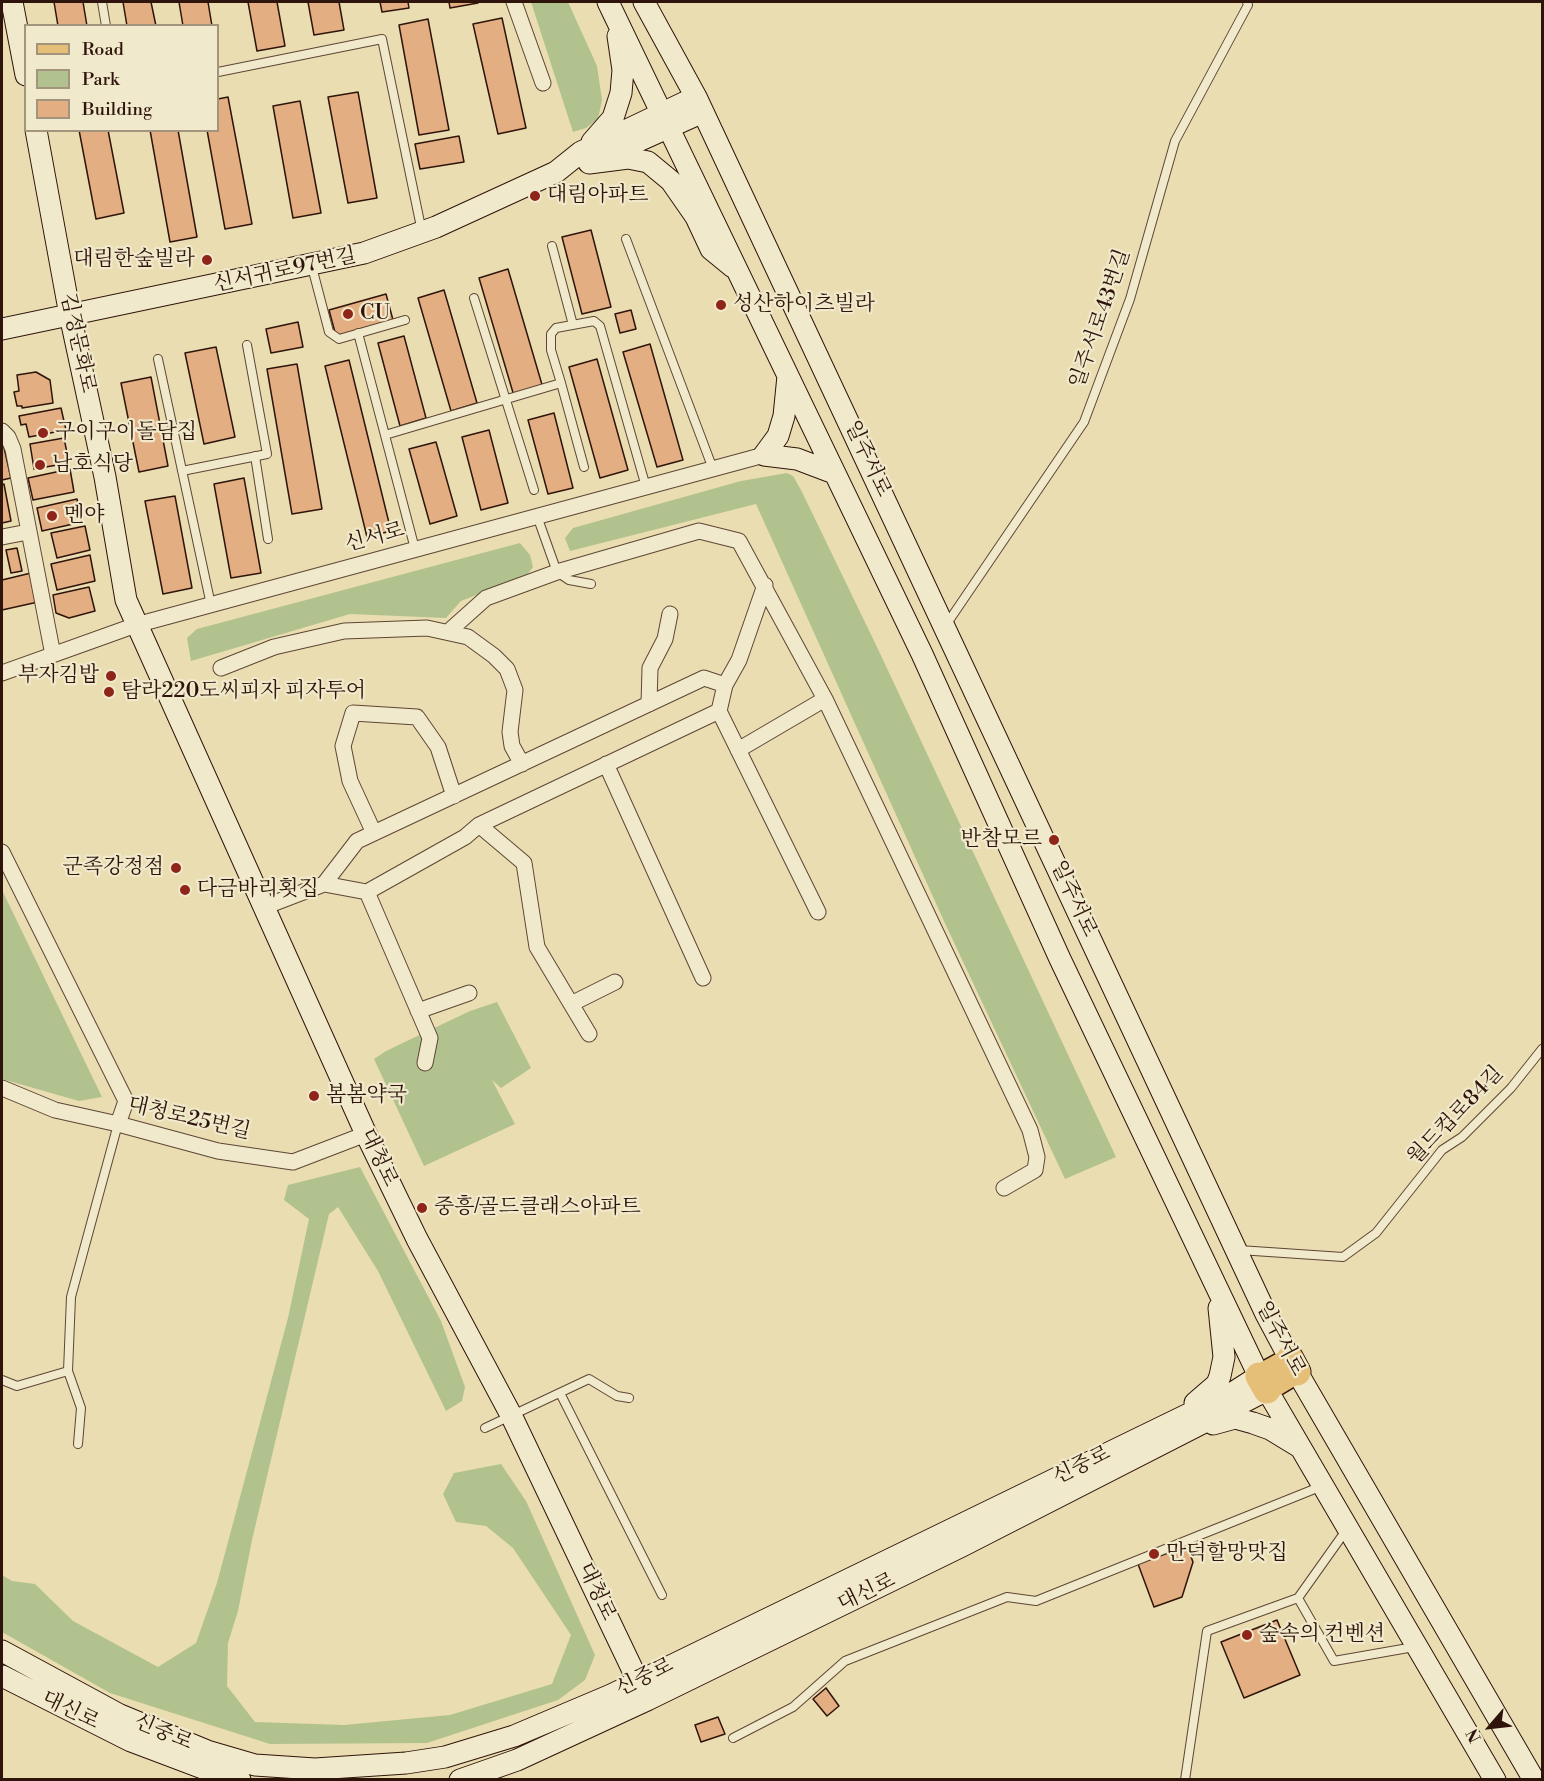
<!DOCTYPE html>
<meta charset="utf-8">
<style>
body{margin:0}
#map{position:relative;width:1544px;height:1781px;overflow:hidden;background:#eaddb1;font-family:"Libre Bodoni",serif}
canvas{display:block}
.frame{position:absolute;inset:0;border:3px solid #2e140a;pointer-events:none}
.legend{position:absolute;left:24px;top:24px;width:195px;height:108px;box-sizing:border-box;background:#f1e9cc;border:2px solid #a3947e;margin:0;padding:8px 10px;list-style:none;font-size:18px;color:#2e140a}
.legend li{display:flex;align-items:center;gap:12px;height:30px}
.legend b{width:30px;border:2px solid #a3947e}
.north{position:absolute;left:1460px;top:1697px;width:60px;height:60px;-webkit-text-stroke:4px #f1e9cc;paint-order:stroke;rotate:242deg;font-size:16px;font-weight:700;line-height:24px;text-align:center;color:#2e140a}
.north::after{content:'';display:block;margin:auto;width:21px;height:27px;background:#2e140a;clip-path:polygon(50% 0,100% 100%,50% 72%,0 100%)}
</style>
<div id="map">
<canvas width="1544" height="1781"></canvas>
<div class="frame"></div>
<ul class="legend">
<li><b style="height:8px;background:#e5be78"></b>Road</li>
<li><b style="height:16px;background:#b1c28f"></b>Park</li>
<li><b style="height:16px;background:#e2ae82"></b>Building</li>
</ul>
<div class="north">N</div>
</div>
<script>
const context = document.querySelector('canvas').getContext('2d');
context.lineJoin = 'round';
function fill(path, color) {
  context.fillStyle = color;
  context.fill(path, 'evenodd');
}
function poly(rows) {
  const path = new Path2D();
  for (const r of rows) {
    path.moveTo(r[0], r[1]);
    for (let i = 2; i < r.length; i += 2) path.lineTo(r[i], r[i + 1]);
  }
  return path;
}
function stroke(path, color, width, dash) {
  context.strokeStyle = color;
  context.lineWidth = width;
  context.lineCap = dash ? 'butt' : 'round';
  context.setLineDash(dash || []);
  context.stroke(path);
}
function drawText(font, color, halo, rows, align = 'center') {
  context.font = font + ' "Libre Bodoni","Noto Serif KR",serif';
  context.lineWidth = 4.5;
  context.setLineDash([]);
  context.textBaseline = 'middle';
  context.strokeStyle = halo;
  context.fillStyle = color;
  for (const [text, x, y, turn = 0] of rows) {
    context.save();
    context.translate(x, y);
    context.rotate((+turn || 0) * Math.PI / 180);
    context.textAlign = isNaN(turn) ? turn : align;
    if (halo) context.strokeText(text, 0, 0);
    context.fillText(text, 0, 0);
    context.restore();
  }
}
fill(poly([
 [531,2,568,2,597,66,602,100,598,119,586,128,573,132],
 [787,473,793,476,801,490,877,647,1116,1157,1065,1179,943,919,756,504,570,551,565,538,573,528,741,481],
 [520,543,530,555,533,567,527,575,461,601,446,618,350,614,191,661,187,638,197,629],
 [2,890,102,1097,79,1101,2,1079],
 [497,1002,531,1068,501,1088,492,1080,515,1124,424,1166,374,1059,386,1051,470,1011],
 [360,1167,441,1321,465,1387,462,1401,446,1411,378,1271,338,1207,329,1214,252,1540,238,1611,228,1643,227,1686,255,1722,344,1725,450,1715,552,1684,571,1635,513,1548,486,1526,456,1522,443,1494,454,1473,501,1464,526,1501,595,1655,585,1680,558,1700,427,1743,270,1744,110,1693,2,1632,2,1575,12,1581,35,1584,73,1621,158,1667,196,1643,217,1583,288,1318,309,1219,284,1200,288,1185]
]), '#b1c28f');
const building = poly([
 [54,2,83,2,87,26,58,26,54,2],
 [123,2,151,2,156,26,127,26,123,2],
 [179,2,208,2,212,26,183,26,179,2],
 [248,2,277,2,285,46,257,51,248,2],
 [308,2,339,2,344,30,314,35,308,2],
 [380,2,408,2,409,8,382,12,380,2],
 [449,2,478,2,478,3,450,8,449,2],
 [502,18,526,128,498,134,473,24,502,18],
 [428,19,449,130,419,135,399,25,428,19],
 [358,92,377,198,348,203,328,97,358,92],
 [228,97,252,224,225,229,207,130,218,130,218,99,228,97],
 [300,101,321,213,293,218,273,106,300,101],
 [79,130,108,130,124,213,96,219,79,130],
 [150,130,178,130,197,237,170,242,150,130],
 [459,136,464,162,420,169,415,144,459,136],
 [591,230,611,307,582,314,562,237,591,230],
 [508,269,543,388,514,396,479,278,508,269],
 [444,290,477,403,451,411,418,298,444,290],
 [386,294,393,320,336,336,329,310,386,294],
 [631,310,636,329,620,333,615,314,631,310],
 [298,322,303,347,271,353,266,329,298,322],
 [404,336,426,418,400,426,378,343,404,336],
 [650,344,683,460,657,467,623,352,650,344],
 [216,347,235,437,204,444,185,353,216,347],
 [597,359,628,470,600,478,569,367,597,359],
 [349,360,391,531,367,537,325,366,349,360],
 [297,364,322,509,292,514,267,369,297,364],
 [36,372,50,380,53,403,22,408,22,406,17,406,14,392,19,391,17,375,36,372],
 [151,377,168,466,139,472,121,383,151,377],
 [61,408,66,430,29,437,26,424,21,425,19,416,61,408],
 [554,413,573,488,548,494,528,420,554,413],
 [489,430,508,503,481,510,462,437,489,430],
 [64,438,69,463,34,469,30,444,64,438],
 [2,439,11,478,2,480,2,439],
 [436,442,457,516,430,524,409,449,436,442],
 [70,469,74,492,33,500,28,478,70,469],
 [244,478,261,573,231,578,214,484,244,478],
 [4,484,11,521,2,523,2,485,4,484],
 [175,496,192,588,163,594,145,501,175,496],
 [77,499,82,522,42,531,37,508,77,499],
 [85,526,90,550,57,558,51,533,85,526],
 [17,548,22,571,11,573,6,550,17,548],
 [90,555,95,581,57,590,51,564,90,555],
 [31,573,38,602,2,610,2,580,31,573],
 [89,587,95,611,69,618,56,613,53,595,89,587],
 [1187,1546,1193,1562,1182,1597,1154,1607,1138,1564,1187,1546],
 [1277,1620,1300,1675,1244,1698,1221,1642,1277,1620],
 [826,1688,839,1706,827,1716,813,1699,826,1688],
 [718,1717,725,1734,701,1742,695,1725,718,1717]
]);
fill(building, '#e2ae82');
stroke(building, '#2e140a', 1.5);
const lane = poly([
 [102,2,106,26],
 [218,72,382,39,422,232],
 [626,239,713,469],
 [552,246,573,325],
 [312,267,329,332,339,339,405,320],
 [474,298,534,490],
 [358,333,415,549],
 [158,359,211,605],
 [561,383,584,467],
 [385,435,561,383,551,350,551,334,556,328,594,321,600,326,646,487],
 [255,456,268,539],
 [182,471,267,454,247,345],
 [537,516,557,572,569,580,591,584],
 [946,625,1084,422,1130,299,1175,141,1248,5,1247,2],
 [1239,1250,1343,1257,1376,1233,1442,1150,1462,1137,1511,1088,1542,1049],
 [2,1380,17,1386,68,1371],
 [560,1393,662,1595],
 [485,1428,589,1379,617,1396,629,1398],
 [78,1444,81,1408,68,1371,71,1297,118,1124],
 [1298,1598,1334,1661,1414,1647],
 [733,1738,793,1707,845,1661,1007,1597,1036,1601,1322,1486],
 [1185,1780,1207,1631,1298,1598,1347,1529]
]);
const street = poly([
 [514,2,543,83],
 [2,431,8,437,13,449,53,655],
 [2,537,28,532],
 [448,632,486,598,557,572,699,531,739,541,825,699,1030,1130,1037,1157,1035,1170,1004,1188],
 [221,668,274,647,344,631,427,628,468,637,494,656,507,669,515,690,510,732,512,746,522,764],
 [2,673,136,625,764,455],
 [725,685,739,660,765,585],
 [649,704,650,668,665,639,670,614],
 [719,711,818,912],
 [738,750,825,699],
 [606,764,703,978],
 [479,825,524,863,537,947,589,1034],
 [374,833,350,781,343,746,353,713,417,717,438,747,454,796],
 [2,852,126,1101,118,1124],
 [367,892,430,1038,425,1063],
 [264,907,324,884,367,892,465,837,479,825,719,711,725,685,704,678,357,841,324,884],
 [571,1004,615,982],
 [418,1011,469,993],
 [2,1088,55,1110,118,1124,218,1151,293,1162,366,1134]
]);
const secondary = poly([
 [12,2,26,75],
 [644,2,696,97,1266,1314,1290,1359],
 [36,130,70,315,105,477,126,600,366,1134,417,1239,511,1415,647,1700],
 [592,142,613,118,621,93,623,70,618,36],
 [607,155,703,112],
 [589,163,628,158,648,162,671,181,696,217,711,249,733,267],
 [2,329,364,253,436,227,556,172,581,152,696,97],
 [764,455,778,436,784,416,788,376],
 [764,455,797,459,834,473],
 [1297,1372,1534,1780],
 [1195,1403,1217,1384,1220,1376,1224,1357,1219,1308],
 [1213,1424,1235,1418,1253,1423,1270,1429,1298,1446],
 [2,1651,120,1715,207,1751,255,1765,315,1769,406,1763,445,1757,514,1736,611,1695,1234,1392,1259,1376,1060,959,922,654,608,2],
 [2,1676,131,1741,224,1776,240,1780],
 [460,1780,517,1760,647,1700,962,1546,1267,1390,1495,1780]
]);
const primary = poly([
 [1259,1376,1290,1359],
 [1267,1390,1297,1372]
]);
const highway = poly([
 [1290,1359,1297,1372],
 [1259,1376,1267,1390]
]);
stroke(lane, '#5d4634', 10);
stroke(street, '#5d4634', 17);
stroke(secondary, '#2e140a', 23);
stroke(primary, '#2e140a', 25);
stroke(highway, '#2e140a', 29);
stroke(lane, '#f1e9cc', 8);
stroke(street, '#f1e9cc', 15);
stroke(secondary, '#f1e9cc', 21);
stroke(primary, '#e5be78', 22);
stroke(highway, '#e5be78', 27);
for (const [x, y, r, color] of [
 [535,196,6,"#8f2418"],
 [207,260,6,"#8f2418"],
 [721,305,6,"#8f2418"],
 [348,314,6,"#8f2418"],
 [43,433,6,"#8f2418"],
 [40,465,6,"#8f2418"],
 [52,516,6,"#8f2418"],
 [111,676,6,"#8f2418"],
 [109,692,6,"#8f2418"],
 [1054,840,6,"#8f2418"],
 [176,868,6,"#8f2418"],
 [185,890,6,"#8f2418"],
 [314,1096,6,"#8f2418"],
 [422,1208,6,"#8f2418"],
 [1154,1554,6,"#8f2418"],
 [1247,1635,6,"#8f2418"]
]) {
  const dot = new Path2D();
  dot.arc(x, y, r, 0, 2 * Math.PI);
  context.fillStyle = color;
  context.fill(dot);
  stroke(dot, '#f1e9cc', 2);
}
drawText('21px', '#2e140a', '#f1e9cc', [
 ["대림아파트",547,196],
 ["대림한숲빌라",195,260,"right"],
 ["성산하이츠빌라",733,305],
 ["CU",360,314],
 ["구이구이돌담집",55,433],
 ["남호식당",52,465],
 ["멘야",64,516],
 ["부자김밥",99,676,"right"],
 ["탐라220도씨피자 피자투어",121,692],
 ["반참모르",1042,840,"right"],
 ["군족강정점",164,868,"right"],
 ["다금바리횟집",197,890],
 ["봄봄약국",326,1096],
 ["중흥/골드클래스아파트",434,1208],
 ["만덕할망맛집",1166,1554],
 ["숲속의 컨벤션",1259,1635]
], 'left');
drawText('21px', '#2e140a', '#f1e9cc', [
 ["신서귀로97번길",285,271,-12],
 ["일주서로43번길",1101,319,-71],
 ["김정문화로",77,343,78],
 ["일주서로",867,459,65],
 ["신서로",375,538,-15],
 ["일주서로",1073,899,65],
 ["월드컵로84길",1456,1116,-46],
 ["대청로25번길",189,1119,13],
 ["대청로",378,1158,65],
 ["일주서로",1280,1339,62],
 ["신중로",1082,1466,-26],
 ["대청로",596,1592,65],
 ["대신로",867,1593,-26],
 ["신중로",645,1678,-26],
 ["대신로",70,1711,26],
 ["신중로",163,1733,23]
]);
</script>
